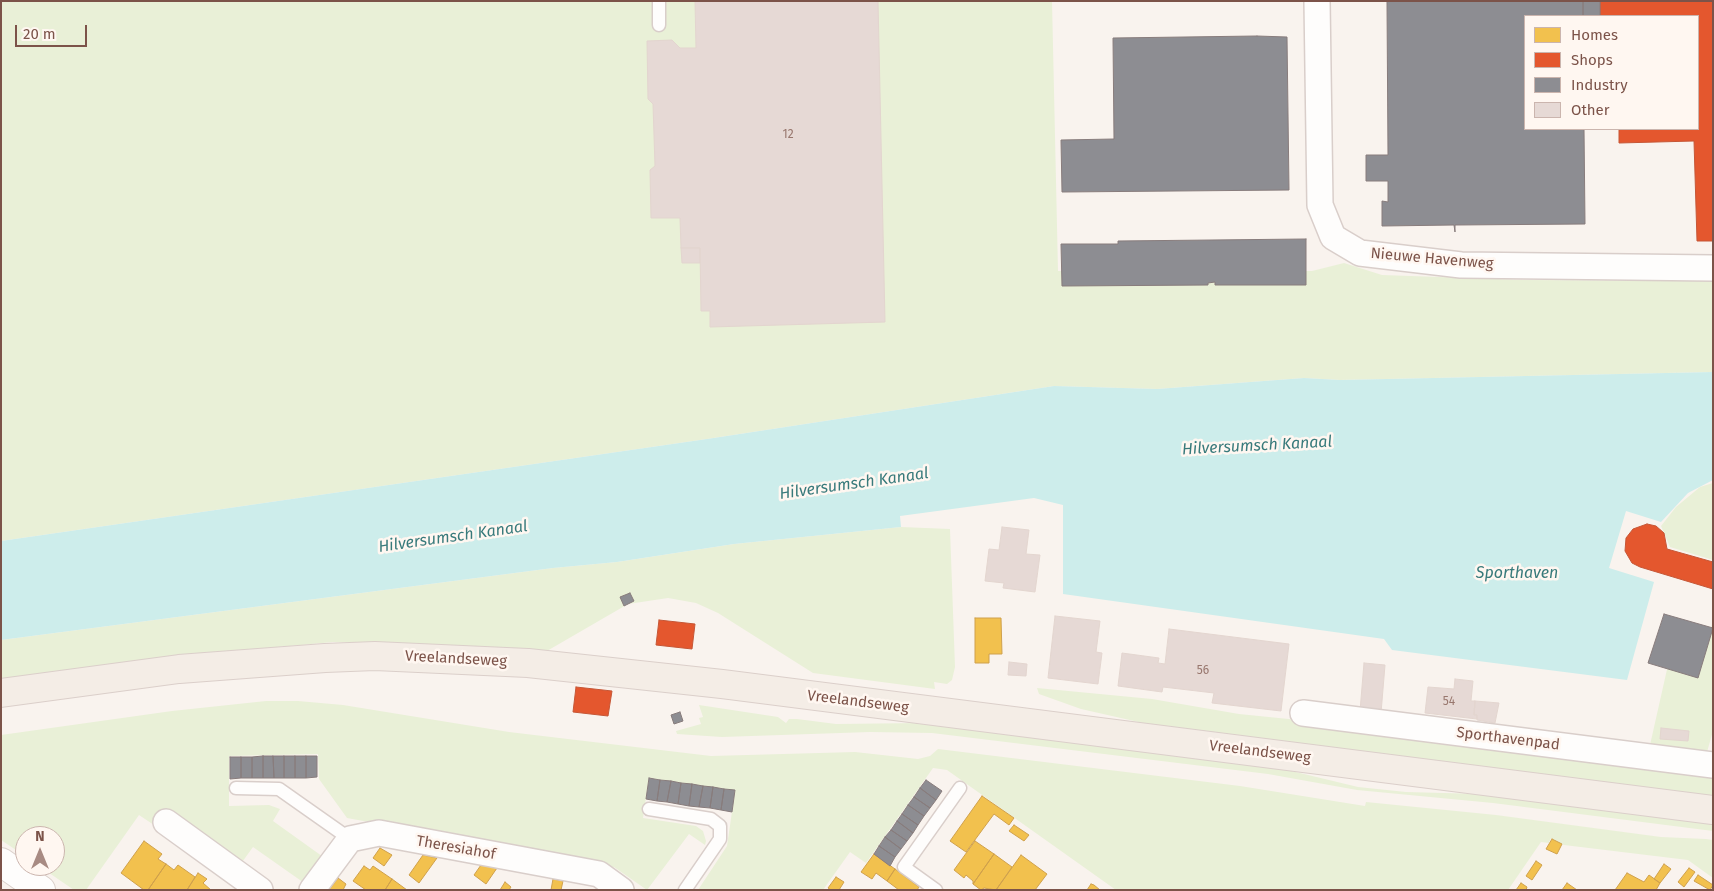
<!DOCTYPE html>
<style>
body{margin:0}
#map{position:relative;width:1714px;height:891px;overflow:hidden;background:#f9f3ee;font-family:"Fira Sans",sans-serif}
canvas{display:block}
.frame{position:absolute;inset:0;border:2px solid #7c5349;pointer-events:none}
.legend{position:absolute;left:1524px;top:15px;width:175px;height:115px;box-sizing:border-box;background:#fff7f1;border:1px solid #cbb5ae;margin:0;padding:6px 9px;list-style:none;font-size:15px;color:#7c5349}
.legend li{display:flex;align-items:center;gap:10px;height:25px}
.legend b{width:25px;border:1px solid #cbb5ae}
.north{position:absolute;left:15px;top:826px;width:50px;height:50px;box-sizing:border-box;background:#fff7f1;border:1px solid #cbb5ae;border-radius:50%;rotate:0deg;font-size:14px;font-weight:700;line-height:20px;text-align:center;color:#7c5349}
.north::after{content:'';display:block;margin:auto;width:18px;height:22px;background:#a88b83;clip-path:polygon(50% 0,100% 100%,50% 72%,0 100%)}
.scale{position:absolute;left:15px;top:25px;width:72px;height:22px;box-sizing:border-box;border:2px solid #7c5349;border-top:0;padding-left:6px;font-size:15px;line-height:18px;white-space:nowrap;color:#7c5349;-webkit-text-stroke:4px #fff7f1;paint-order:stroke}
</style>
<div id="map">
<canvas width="1714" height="891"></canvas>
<div class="frame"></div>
<ul class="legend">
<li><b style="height:14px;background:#f2c14e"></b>Homes</li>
<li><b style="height:14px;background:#e4572e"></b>Shops</li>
<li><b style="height:14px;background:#8d8d92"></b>Industry</li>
<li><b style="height:14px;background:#e6d9d5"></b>Other</li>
</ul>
<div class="north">N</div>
<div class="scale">20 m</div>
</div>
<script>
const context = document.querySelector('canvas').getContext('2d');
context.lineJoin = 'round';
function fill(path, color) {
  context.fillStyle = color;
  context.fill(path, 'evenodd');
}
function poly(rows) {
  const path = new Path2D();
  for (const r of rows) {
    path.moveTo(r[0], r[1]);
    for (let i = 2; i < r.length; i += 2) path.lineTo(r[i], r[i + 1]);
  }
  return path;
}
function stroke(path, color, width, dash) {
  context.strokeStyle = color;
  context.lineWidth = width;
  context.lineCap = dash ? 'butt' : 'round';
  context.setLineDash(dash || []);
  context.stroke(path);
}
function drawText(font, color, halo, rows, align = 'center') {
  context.font = font + ' "Fira Sans",sans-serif';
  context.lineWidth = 5;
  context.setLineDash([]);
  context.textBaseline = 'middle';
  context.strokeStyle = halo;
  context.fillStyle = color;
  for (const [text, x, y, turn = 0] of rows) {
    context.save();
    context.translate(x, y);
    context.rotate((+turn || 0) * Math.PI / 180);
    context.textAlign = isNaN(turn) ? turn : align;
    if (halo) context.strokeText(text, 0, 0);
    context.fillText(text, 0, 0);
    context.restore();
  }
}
fill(poly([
 [1,1,1052,1,1058,271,1312,271,1344,263,1382,275,1526,280,1713,281,1713,372,1340,380,1304,378,1157,389,1054,386,707,439,1,541],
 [1713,483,1713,560,1670,547,1661,526,1676,507,1700,487],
 [901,527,950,529,955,667,952,680,947,684,934,682,935,689,813,673,718,613,696,603,668,598,628,604,540,655,493,648,333,642,149,659,1,680,1,640,553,568,617,562,734,544],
 [1713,621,1713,731,1707,752,1650,745,1668,665,1698,674],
 [1037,688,1152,699,1239,714,1368,727,1713,773,1713,797,1143,723,1081,709,1039,694],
 [266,701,298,701,343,705,509,732,711,756,855,752,918,759,930,756,938,749,1240,786,1365,806,1366,802,1496,815,1661,837,1706,839,1713,840,1713,878,1688,860,1564,845,1551,838,1549,843,1541,842,1508,890,1116,890,947,770,933,768,866,863,850,852,823,890,698,890,727,846,735,791,649,778,643,818,696,826,703,831,706,841,705,845,689,834,647,890,614,867,604,868,597,864,347,818,319,779,318,754,229,756,229,806,269,805,280,809,273,821,326,859,307,885,253,847,240,865,164,809,154,825,139,815,86,890,74,890,39,866,55,866,55,836,25,836,25,856,1,840,1,735,172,711],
 [699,705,778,717,786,723,789,719,797,719,836,724,921,723,1275,767,1358,787,1406,792,1482,794,1713,822,1713,831,1493,803,1357,790,1268,774,932,733,870,732,722,737,677,734,676,731,701,724,699,718,703,717]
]), '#e9f0d7');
fill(poly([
 [1713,372,1713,480,1688,493,1661,522,1626,511,1609,568,1654,582,1627,680,1392,650,1384,639,1063,594,1063,505,1034,498,900,516,901,527,734,544,617,562,553,568,1,640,1,541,707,439,1054,386,1157,389,1304,378,1340,380]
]), '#cdedeb');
const homes = poly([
 [975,618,1001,618,1002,654,989,654,989,663,975,663,975,618],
 [982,796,1014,818,1009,825,994,814,966,852,950,841,982,796],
 [1014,825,1029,835,1024,841,1009,831,1014,825],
 [1552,839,1562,844,1557,854,1546,849,1552,839],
 [144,841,162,854,158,859,166,864,148,890,144,890,121,873,144,841],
 [975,841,994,854,973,884,973,881,966,875,964,878,954,870,975,841],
 [380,848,392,855,384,866,373,858,380,848],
 [874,854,895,869,887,881,876,873,872,879,861,872,874,854],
 [994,854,1012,867,996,890,984,888,981,890,973,884,994,854],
 [423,855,437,858,419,883,409,875,423,855],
 [1021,855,1047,874,1035,890,996,890,1021,855],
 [1536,861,1542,865,1532,880,1526,876,1536,861],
 [166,864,174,870,178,865,195,877,187,890,148,890,166,864],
 [1664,864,1671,869,1660,883,1654,879,1664,864],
 [481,865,497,868,486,884,474,875,481,865],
 [364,866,370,870,373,866,392,879,385,890,366,890,353,881,364,866],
 [1689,868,1695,872,1684,887,1678,882,1689,868],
 [895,869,919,887,917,890,899,890,887,881,895,869],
 [198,873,207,879,203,883,211,890,187,890,198,873],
 [1627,873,1644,882,1649,875,1660,883,1656,890,1615,890,1627,873],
 [1698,875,1713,885,1710,890,1694,881,1698,875],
 [836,877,844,882,839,890,831,890,828,888,836,877],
 [338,878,346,884,343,890,329,890,338,878],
 [392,879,407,890,385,890,392,879],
 [553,879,563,881,561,890,551,890,553,879],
 [505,882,511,887,509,890,500,890,505,882],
 [1521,883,1527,887,1526,890,1516,890,1521,883],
 [1567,883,1577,890,1562,890,1567,883],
 [1091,884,1094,885,1100,890,1087,890,1091,884]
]);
fill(homes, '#f2c14e');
stroke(homes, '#cfa04c', 1);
const shops = poly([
 [1600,1,1713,1,1713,241,1697,241,1694,141,1619,143,1619,129,1698,129,1698,16,1600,16,1600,1],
 [1647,524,1656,526,1664,533,1667,549,1713,562,1713,589,1640,567,1632,563,1625,551,1626,538,1633,529,1647,524],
 [659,620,695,624,692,649,656,645,659,620],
 [576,687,612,691,608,716,573,712,576,687]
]);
fill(shops, '#e4572e');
stroke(shops, '#c55636', 1);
const industry = poly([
 [1387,1,1583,1,1583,16,1525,16,1525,129,1584,129,1585,224,1455,225,1455,232,1454,225,1382,226,1382,201,1388,202,1388,181,1366,181,1366,155,1388,155,1387,1],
 [1583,1,1600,1,1600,16,1583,16,1583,1],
 [1257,36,1287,37,1289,190,1062,192,1061,140,1114,139,1113,38,1257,36],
 [1306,239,1306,285,1215,285,1215,282,1208,283,1208,285,1062,286,1061,244,1118,244,1118,241,1306,239],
 [630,593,634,601,624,606,620,597,630,593],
 [1664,614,1713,628,1698,678,1648,663,1664,614],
 [680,712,683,721,674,724,671,715,680,712],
 [263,756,273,756,274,778,263,778,263,756],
 [263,756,263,778,252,778,252,757,263,756],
 [273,756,284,756,284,778,274,778,273,756],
 [284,756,295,756,295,778,284,778,284,756],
 [295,756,306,756,306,778,295,778,295,756],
 [306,756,317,756,317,777,306,778,306,756],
 [230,757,241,757,241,778,230,779,230,757],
 [241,757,252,757,252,778,241,778,241,757],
 [649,778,660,780,657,801,646,799,649,778],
 [660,780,671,781,667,802,657,801,660,780],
 [926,780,942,791,936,800,920,788,926,780],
 [671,781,681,783,678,804,667,802,671,781],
 [681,783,692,784,689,806,678,804,681,783],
 [692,784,703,786,699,807,689,806,692,784],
 [703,786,713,787,710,808,699,807,703,786],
 [713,787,724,789,721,810,710,808,713,787],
 [920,788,936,800,930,808,914,797,920,788],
 [724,789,735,790,732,812,721,810,724,789],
 [914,797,930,808,924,816,908,805,914,797],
 [908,805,924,816,918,825,902,814,908,805],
 [902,814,918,825,913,833,897,821,902,814],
 [897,821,913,833,907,841,891,830,897,821],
 [891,830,907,841,901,849,885,837,891,830],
 [885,837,901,849,895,857,879,846,885,837],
 [879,846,895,857,890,866,874,854,879,846]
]);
fill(industry, '#8d8d92');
stroke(industry, '#887c7c', 1);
const building = poly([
 [695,1,878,1,885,322,710,327,710,311,701,311,700,248,681,248,680,218,651,218,650,170,655,166,653,104,648,99,647,41,672,40,680,48,696,48,695,1],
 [681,248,700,248,700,263,682,263,681,248],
 [1002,527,1029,530,1026,554,1040,555,1035,592,1003,588,1004,583,985,581,989,549,999,550,1002,527],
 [1055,616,1100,621,1096,652,1102,653,1098,684,1048,678,1055,616],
 [1169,629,1289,644,1281,711,1212,703,1214,693,1163,687,1162,692,1118,686,1122,653,1159,658,1158,663,1165,664,1169,629],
 [1009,662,1027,664,1026,676,1008,675,1009,662],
 [1364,663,1385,665,1381,713,1360,711,1364,663],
 [1455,679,1473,681,1471,701,1475,701,1474,715,1477,715,1477,719,1425,713,1428,687,1454,689,1455,679],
 [1475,701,1499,703,1495,723,1477,720,1477,715,1474,715,1475,701],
 [1661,728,1689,731,1688,741,1660,739,1661,728]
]);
fill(building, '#e6d9d5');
stroke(building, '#e3d5cf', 1);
const lane = poly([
 [659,1,659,25],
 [236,788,279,789,350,839],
 [649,809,711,819,720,826,720,839,685,890],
 [936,890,904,867,960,788]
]);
const street = poly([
 [1317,1,1320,205,1333,237,1360,253,1461,265,1713,268],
 [1303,713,1713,765],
 [166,822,260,890],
 [312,890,350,839,379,833,599,874,621,890]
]);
const secondary = poly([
 [1,862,41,890]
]);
const primary = poly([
 [1,693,179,669,325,658,375,656,528,663,722,684,1713,810]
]);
stroke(lane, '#d9ceca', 15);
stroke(street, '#d9ceca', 28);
stroke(secondary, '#dad0cb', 30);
stroke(primary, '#dbcfca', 30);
stroke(lane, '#fefdfc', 12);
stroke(street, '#fefdfc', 25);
stroke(secondary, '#fefdfc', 28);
stroke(primary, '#f4ede6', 28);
drawText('12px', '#98776e', null, [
 ["12",788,135],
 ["56",1203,671],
 ["54",1449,702]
]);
drawText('15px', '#7c5349', '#fff7f1', [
 ["Nieuwe Havenweg",1432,259,5],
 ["Vreelandseweg",456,659,3],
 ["Vreelandseweg",858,702,7],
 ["Sporthavenpad",1508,739,7],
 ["Vreelandseweg",1260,752,7],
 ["Theresiahof",456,848,10]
]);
drawText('italic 16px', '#387a7b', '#fff7f1', [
 ["Hilversumsch Kanaal",1257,446,-3],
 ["Hilversumsch Kanaal",854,484,-8],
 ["Hilversumsch Kanaal",453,537,-8],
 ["Sporthaven",1517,574]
]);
</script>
